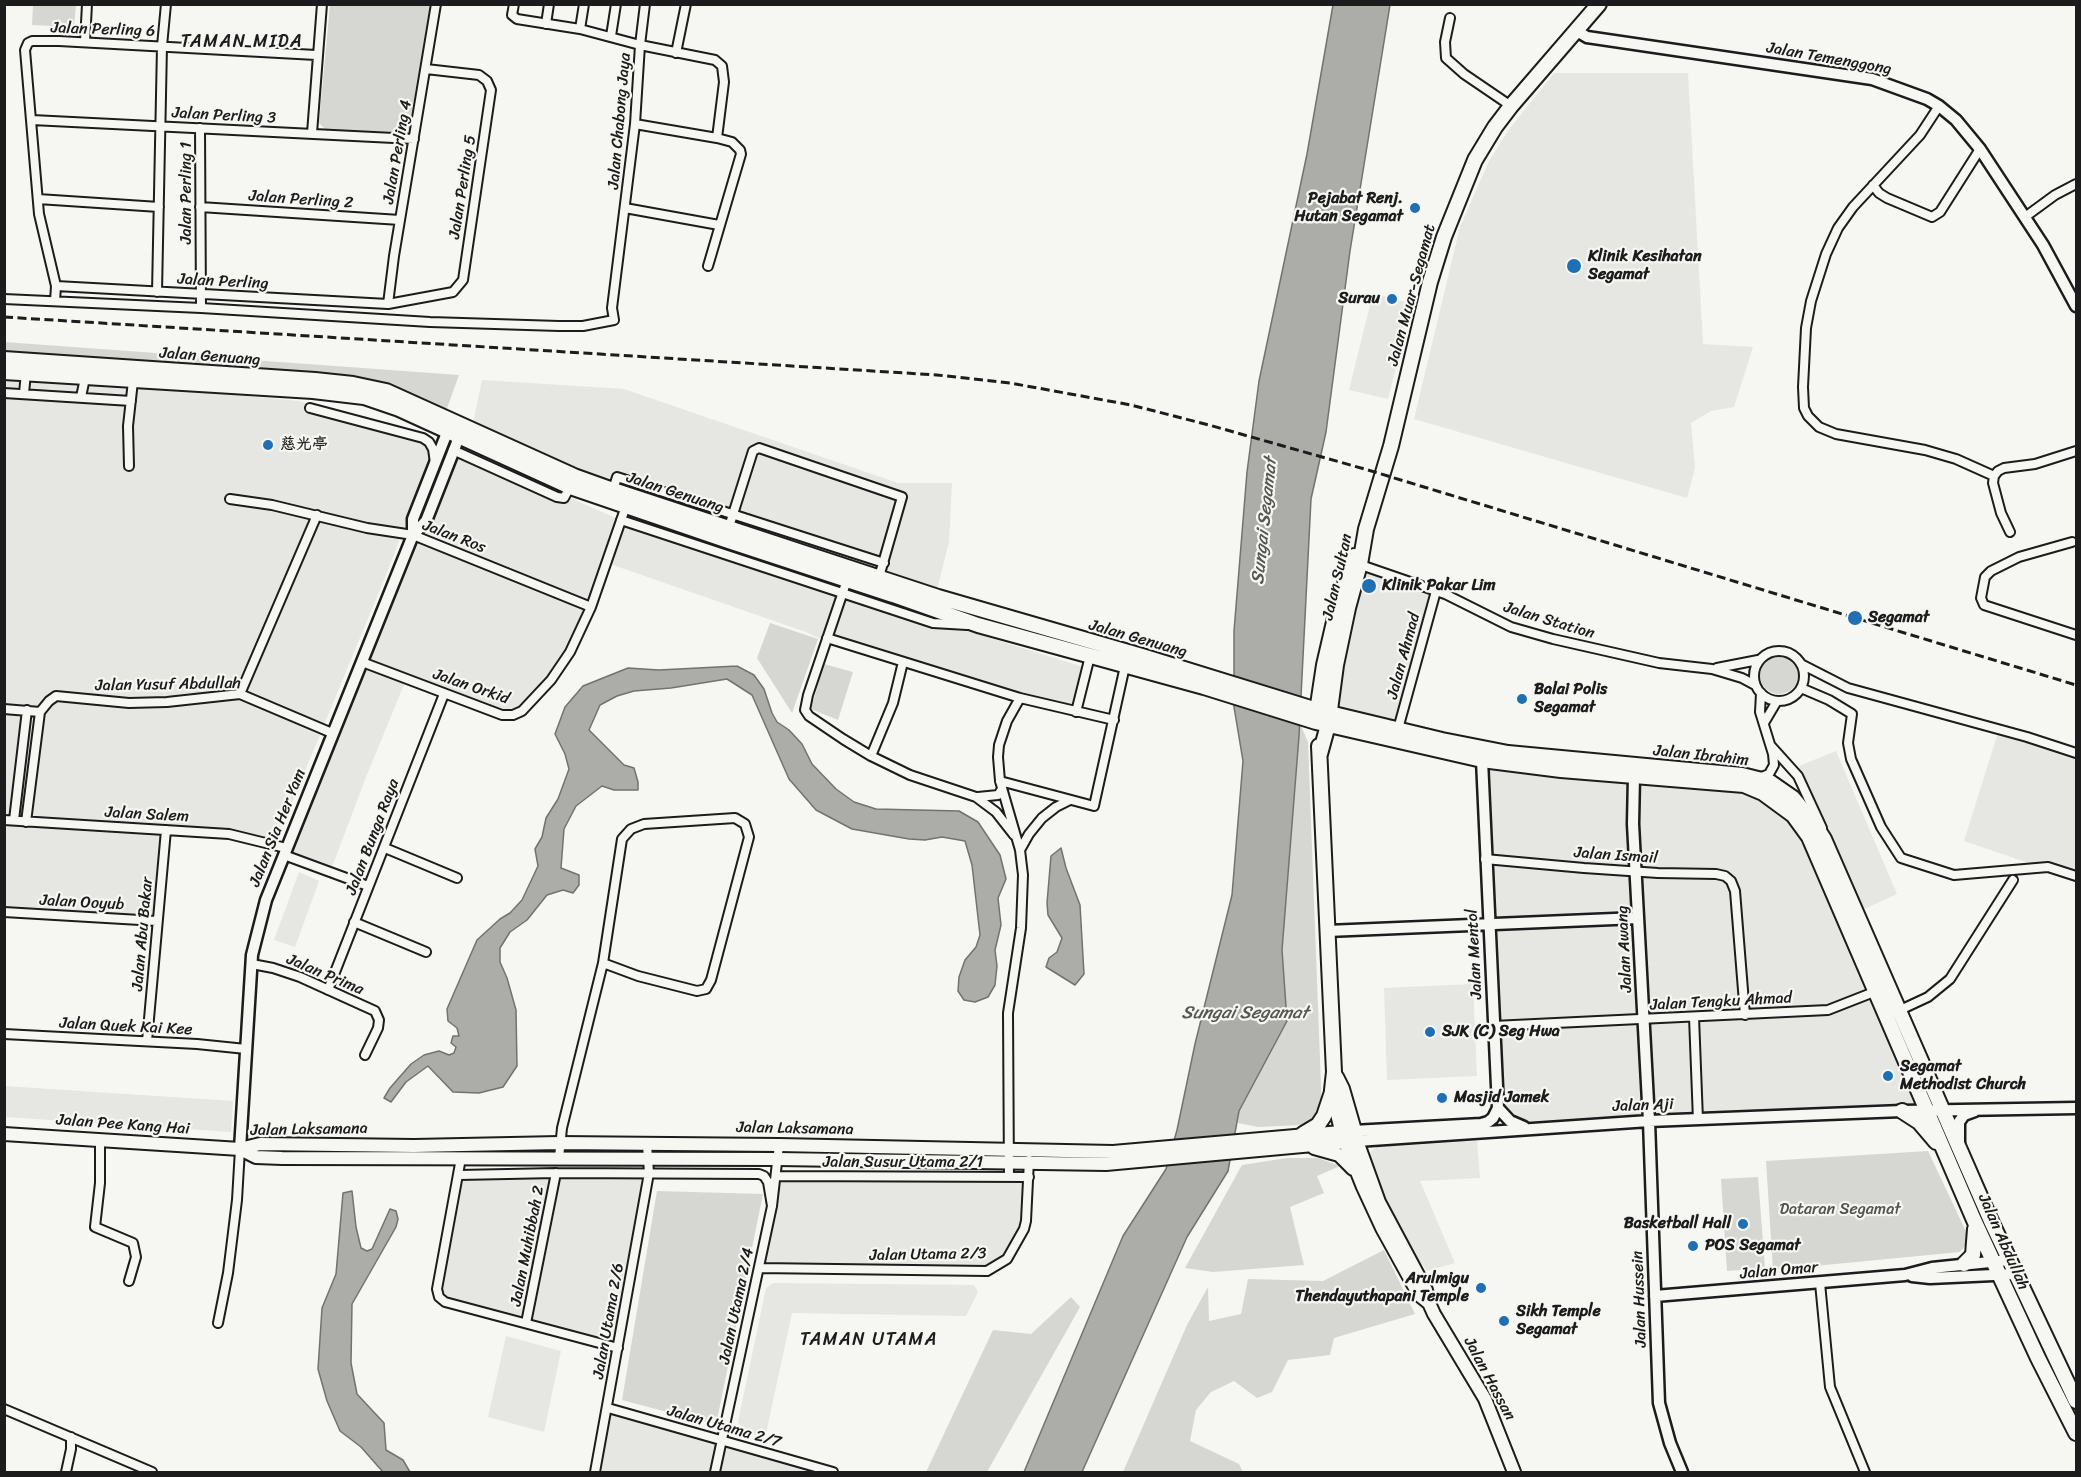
<!DOCTYPE html>
<meta charset="utf-8">
<style>
body{margin:0}
#map{position:relative;width:2081px;height:1477px;overflow:hidden;background:#f6f6f2;font-family:Sriracha,sans-serif}
canvas{display:block}
.frame{position:absolute;inset:0;border:6px solid #1c1c1c;pointer-events:none}
</style>
<div id="map">
<canvas width="2081" height="1477"></canvas>
<div class="frame"></div>
</div>
<script>
const context = document.querySelector('canvas').getContext('2d');
context.lineJoin = 'round';
function fill(path, color) {
  context.fillStyle = color;
  context.fill(path, 'evenodd');
}
function poly(rows) {
  const path = new Path2D();
  for (const r of rows) {
    if (r.length === 3) {
      path.moveTo(r[0] + r[2], r[1]);
      path.arc(r[0], r[1], r[2], 0, 2 * Math.PI);
      continue;
    }
    path.moveTo(r[0], r[1]);
    for (let i = 2; i < r.length; i += 2) path.lineTo(r[i], r[i + 1]);
  }
  return path;
}
function stroke(path, color, width, dash) {
  context.strokeStyle = color;
  context.lineWidth = width;
  context.lineCap = dash ? 'butt' : 'round';
  context.setLineDash(dash || []);
  context.stroke(path);
}
function drawText(font, color, halo, rows, align = 'center') {
  context.font = font + ' Sriracha,"LXGW WenKai TC",sans-serif';
  context.lineWidth = 4.5;
  context.setLineDash([]);
  context.textBaseline = 'middle';
  context.strokeStyle = halo;
  context.fillStyle = color;
  for (const [text, x, y, turn = 0] of rows) {
    context.save();
    context.translate(x, y);
    context.rotate((+turn || 0) * Math.PI / 180);
    context.textAlign = isNaN(turn) ? turn : align;
    if (halo) context.strokeText(text, 0, 0);
    context.fillText(text, 0, 0);
    context.restore();
  }
}
fill(poly([
 [1554,73,1688,73,1703,344,1753,347,1734,407,1711,411,1691,423,1695,468,1687,498,1414,419,1460,227,1488,163,1507,132],
 [1373,293,1412,304,1388,399,1349,390],
 [4,378,170,389,299,401,438,440,386,575,276,841,229,829,5,817],
 [482,380,624,389,898,483,952,483,949,542,937,590,605,480,532,452,473,423],
 [459,449,618,519,586,610,568,651,548,679,521,708,512,712,502,712,408,675,366,777,329,875,289,860,369,658],
 [625,518,935,621,1090,669,1078,715,1012,699,829,643,806,632,610,564],
 [1364,569,1438,595,1403,725,1335,709,1341,664],
 [2000,726,2076,749,2076,879,1964,841],
 [1836,751,1897,894,1862,910,1799,766],
 [1487,765,1741,790,1756,795,1789,819,1805,841,1919,1104,1529,1123,1513,1117,1503,1105],
 [4,823,169,834,160,918,5,908],
 [299,872,319,881,295,947,274,940],
 [1473,984,1477,1076,1387,1080,1384,988],
 [4,1086,233,1101,231,1132,5,1117],
 [1477,1141,1480,1178,1420,1181,1455,1263,1427,1271,1409,1247,1388,1204,1369,1160,1371,1151,1377,1147],
 [774,1173,1032,1174,1030,1221,1018,1249,1010,1261,1000,1269,989,1274,799,1274,755,1272],
 [550,1177,652,1177,621,1353,442,1305,434,1298,432,1288,455,1178],
 [773,1283,974,1285,978,1292,966,1316,792,1313,765,1438,744,1432,738,1422,766,1288],
 [506,1336,561,1351,544,1432,488,1417],
 [603,1410,823,1472,591,1472]
]), '#e6e6e2');
fill(poly([
 [33,5,76,5,74,27,32,25],
 [330,5,430,5,408,134,326,130,319,123],
 [4,342,459,375,446,411,404,391,373,379,5,351],
 [770,623,818,639,792,713,757,658],
 [1779,675,19],
 [824,664,853,672,838,720,811,709],
 [1299,721,1308,742,1322,1113,1317,1118,1302,1125,1258,1127,1238,1123,1239,1111,1287,1021,1282,950],
 [1928,1151,1970,1240,1960,1252,1773,1270,1766,1161],
 [1287,1158,1318,1158,1340,1166,1317,1176,1324,1193,1290,1207,1304,1265,1213,1272,1185,1268,1242,1165],
 [1758,1177,1765,1268,1727,1271,1721,1179],
 [657,1191,763,1194,716,1425,622,1400],
 [1384,1250,1415,1314,1334,1338,1330,1355,1288,1360,1272,1392,1257,1398,1234,1381,1211,1392,1196,1410,1190,1441,1239,1464,1243,1472,1123,1472,1187,1325,1208,1287,1209,1321,1241,1314,1248,1279,1323,1281],
 [1071,1297,1080,1307,987,1472,926,1472,993,1330,1031,1334]
]), '#d6d6d2');
const water = poly([
 [1333,5,1390,5,1350,251,1326,432,1311,499,1299,736,1282,950,1287,1021,1239,1111,1228,1171,1187,1237,1082,1472,1024,1472,1123,1236,1166,1169,1177,1130,1195,1044,1232,895,1243,761,1234,707,1234,631,1247,472,1259,381,1307,154,1333,5],
 [737,666,754,675,764,689,772,713,777,722,789,730,802,744,812,764,836,789,854,802,876,809,959,811,978,822,1000,855,1006,879,998,898,1001,925,995,950,997,966,995,985,988,997,975,1002,964,1000,958,991,959,977,965,960,976,947,980,935,972,865,965,841,942,837,925,840,909,839,852,829,816,810,789,779,752,695,727,679,671,688,634,691,617,696,600,705,589,730,624,765,634,768,638,782,638,790,614,790,602,786,576,806,564,829,561,868,579,875,579,885,573,893,563,890,547,895,527,920,510,932,500,948,500,962,507,978,516,1010,517,1066,503,1087,479,1093,453,1092,428,1066,406,1082,391,1102,384,1098,390,1088,411,1064,424,1055,439,1051,449,1055,454,1053,456,1047,451,1043,453,1036,459,1036,457,1028,448,1021,447,1009,477,940,500,919,510,913,522,900,538,866,535,849,542,837,546,818,558,799,569,769,565,754,555,734,565,707,583,686,628,668,659,670,737,666],
 [1061,848,1066,868,1080,905,1084,974,1075,985,1046,967,1049,958,1057,952,1062,938,1048,915,1047,903,1051,856,1061,848],
 [352,1191,356,1227,361,1248,367,1251,372,1249,390,1209,396,1211,398,1219,396,1227,352,1304,351,1363,357,1394,384,1423,386,1450,403,1460,410,1472,383,1472,361,1447,340,1431,327,1401,318,1369,322,1308,336,1274,343,1193,352,1191]
]);
fill(water, '#acaca9');
stroke(water, '#727271', 1.5);
const street = poly([
 [514,4,512,15,517,19,580,29,640,45,645,4],
 [1450,18,1445,42,1446,58,1464,74,1511,106],
 [546,24,549,4],
 [580,29,584,4],
 [611,36,616,4],
 [85,42,87,4],
 [676,53,686,4],
 [1939,106,1920,135,1853,207,1838,228,1826,254,1811,301,1806,328,1803,387,1804,408,1808,416,1819,427,1836,434,1925,450,1956,459,1994,476],
 [32,120,414,139],
 [635,124,717,138,732,142,740,150,741,154,708,266],
 [200,128,201,308],
 [312,133,322,4],
 [1873,185,1879,193,1887,198,1932,217,1940,212,1980,149],
 [38,199,159,207],
 [200,207,400,220],
 [625,208,719,225],
 [2025,217,2055,195,2076,184],
 [56,286,388,304,453,292,463,280,491,90,487,81,479,75,426,69],
 [157,292,162,46,166,4],
 [4,299,201,308,430,322,559,326,583,326,614,320,612,308,635,124,640,45,715,60,722,66,724,82,717,138],
 [55,301,56,286,39,214,25,50,28,43,32,41,59,41,316,55],
 [388,304,394,256,436,4],
 [4,393,131,401],
 [24,393,26,373],
 [81,397,85,378],
 [310,408,423,438,429,442,433,449,435,463],
 [453,450,557,497,564,498,570,487],
 [129,466,128,426,133,381],
 [613,490,617,477,884,563],
 [230,499,272,505,367,528,413,535,591,607],
 [621,520,933,623,967,625],
 [728,530,753,451,759,448,902,497,879,577],
 [2010,532,2001,513,1993,483,1994,476,1998,471,2004,468,2035,464,2076,451],
 [2072,542,2019,557,1991,571,1985,577,1981,598,1984,605,2076,635],
 [1358,564,1445,594,1511,627,1553,639,1659,663,1712,669,1742,678,1755,685],
 [847,580,808,695,805,710,809,716,843,739,871,756,910,775,976,797,996,812,1014,835],
 [827,638,1020,698,1114,720],
 [1779,676,25],
 [362,662,502,715,513,715,522,711,551,680,570,652,591,607,626,506],
 [1801,664,1848,688,2027,737,2076,753],
 [1717,668,1758,660],
 [1801,688,1829,700,1852,714,1848,743,1851,759,1881,827,1901,858,1954,875,2048,867,2076,876],
 [240,694,317,515],
 [4,709,40,712,49,701,56,696,129,703,167,702,240,694,332,733],
 [1076,712,1090,656],
 [1764,723,1777,701],
 [1398,729,1436,591],
 [1771,746,1798,776,1822,828],
 [871,756,893,703,903,662],
 [1759,778,1769,774,1774,765,1773,754,1760,712,1761,693],
 [1000,781,1094,806,1125,666],
 [978,797,998,795,1002,789],
 [4,820,229,834,286,848],
 [14,820,27,710],
 [26,822,40,712],
 [385,848,457,878],
 [1020,850,1029,834,1042,818,1056,807,1070,800],
 [284,855,368,886],
 [1485,859,1584,868,1658,873,1716,874,1725,876,1731,881,1735,891,1745,1015],
 [4,912,157,921],
 [354,922,426,952],
 [252,964,273,968,300,977,375,1011,379,1020,378,1028,365,1055],
 [328,990,444,694],
 [1898,1011,1928,997,1950,979,2013,880],
 [1694,1017,1698,1120],
 [1493,1026,1828,1010,1874,992],
 [4,1034,197,1044,246,1049],
 [147,1041,166,830],
 [100,1140,100,1183,95,1227,133,1243,136,1257,129,1281],
 [461,1158,437,1289,439,1297,445,1302,618,1348],
 [559,1158,562,1128,603,963,622,839,631,829,644,824,735,818,745,824,749,837,711,980,706,989,697,991,638,976,603,963],
 [459,1175,556,1173,759,1174,764,1176,768,1182,772,1206],
 [777,1176,1029,1177],
 [1009,1177,1008,1013,1021,928,1023,875,1020,850,1000,781,998,757,999,745,1007,721,1020,698],
 [759,1268,987,1271,1007,1259,1024,1229,1026,1221,1029,1160],
 [1820,1283,1830,1387,1865,1472],
 [218,1323,228,1273,237,1200,240,1149],
 [526,1323,556,1173],
 [608,1408,833,1472],
 [4,1409,152,1472],
 [66,1472,71,1449,71,1437],
 [595,1472,649,1173,647,1145],
 [715,1472,772,1206,779,1145]
]);
const secondary = poly([
 [1577,31,1587,37,1872,79,1927,99,1939,106,1956,120,1980,149,2043,245,2076,306],
 [413,535,413,519,450,425],
 [1482,760,1498,1108,1510,1121,1524,1127],
 [1634,776,1633,824,1649,1121,1659,1403,1670,1443,1682,1472],
 [1327,931,1638,918],
 [1353,1131,1481,1124,1488,1122,1493,1118,1498,1108],
 [1357,1141,1649,1121,1902,1111,2076,1108],
 [1959,1143,1959,1122,1964,1115,1975,1111],
 [240,1149,252,955,266,900,413,535,426,521,461,432],
 [1912,1276,1930,1278,2015,1274],
 [1655,1296,1905,1275,1932,1268,2009,1260]
]);
const primary = poly([
 [4,1134,240,1149,260,1144,414,1146,559,1143,779,1145,1113,1152,1352,1131],
 [1345,1142,1363,1187,1382,1228,1419,1295,1429,1303],
 [1314,1148,1339,1155,1353,1169],
 [240,1149,256,1157,282,1158,778,1159,1106,1164,1357,1141,1379,1202,1426,1290,1429,1303,1434,1314,1485,1399,1514,1472]
]);
const highway = poly([
 [4,359,315,380,353,384,386,391,574,476,613,490,938,597,1142,656,1317,710,1442,740,1508,753,1742,775,1770,782,1793,798,1815,825,1824,839,1991,1221,2076,1401],
 [4,372,313,391,364,397,399,409,570,487,725,540,893,595,978,625,1204,687,1316,722,1482,760,1561,770,1744,785,1763,793,1793,815,1809,837,1974,1220,2038,1358,2076,1433],
 [1316,718,1324,665,1337,609,1354,556],
 [1319,746,1334,1072,1332,1090,1345,1142],
 [1320,754,1328,725,1336,665,1348,608,1360,564,1366,529,1391,446,1430,282,1444,237,1475,160,1495,127,1511,106,1599,4],
 [1336,1077,1342,1089,1357,1141],
 [1902,1111,1919,1122,1936,1142],
 [1303,1134,1318,1125,1324,1116,1332,1092],
 [1964,1264,1973,1255,1975,1229]
]);
stroke(street, '#1c1c1c', 12);
stroke(secondary, '#1c1c1c', 15);
stroke(primary, '#1c1c1c', 16);
stroke(highway, '#1c1c1c', 18);
stroke(street, '#f6f6f2', 8);
stroke(secondary, '#f6f6f2', 10);
stroke(primary, '#f6f6f2', 12);
stroke(highway, '#f6f6f2', 14);
stroke(poly([
 [4,317,937,375,1010,383,1131,405,1209,425,1368,470,2076,685]
]), '#1c1c1c', 3, [9, 4.5]);
for (const [x, y, r, color] of [
 [1415,208,6,"#1f6fb2"],
 [1574,266,8,"#1f6fb2"],
 [1392,299,6,"#1f6fb2"],
 [268,445,6,"#1f6fb2"],
 [1369,586,8,"#1f6fb2"],
 [1855,618,8,"#1f6fb2"],
 [1522,699,6,"#1f6fb2"],
 [1430,1032,6,"#1f6fb2"],
 [1888,1076,6,"#1f6fb2"],
 [1442,1098,6,"#1f6fb2"],
 [1743,1224,6,"#1f6fb2"],
 [1693,1246,6,"#1f6fb2"],
 [1481,1288,6,"#1f6fb2"],
 [1504,1321,6,"#1f6fb2"]
]) {
  const dot = new Path2D();
  dot.arc(x, y, r, 0, 2 * Math.PI);
  context.fillStyle = color;
  context.fill(dot);
  stroke(dot, '#f6f6f2', 2);
}
drawText('16px', '#1c1c1c', '#f6f6f2', [
 ["Jalan Perling 6",103,30,2],
 ["Jalan Temenggong",1829,59,10],
 ["Jalan Perling 3",224,116,3],
 ["Jalan Chabong Jaya",620,121,-85],
 ["Jalan Perling 4",398,152,-80],
 ["Jalan Perling 5",463,187,-81],
 ["Jalan Perling 1",187,193,-90],
 ["Jalan Perling 2",301,200,4],
 ["Jalan Perling",223,282,3],
 ["Jalan Muar-Segamat",1412,295,-75],
 ["Jalan Genuang",210,357,4],
 ["Jalan Genuang",675,493,18],
 ["Jalan Ros",454,537,21],
 ["Jalan Sultan",1338,577,-77],
 ["Jalan Station",1549,621,17],
 ["Jalan Genuang",1138,639,16],
 ["Jalan Ahmad",1404,656,-75],
 ["Jalan Yusuf Abdullah",168,685,-1],
 ["Jalan Orkid",471,687,19],
 ["Jalan Ibrahim",1701,756,6],
 ["Jalan Salem",147,815,3],
 ["Jalan Sia Her Yam",278,828,-68],
 ["Jalan Bunga Raya",373,837,-69],
 ["Jalan Ismail",1616,856,4],
 ["Jalan Ooyub",82,903,3],
 ["Jalan Abu Bakar",143,934,-85],
 ["Jalan Awang",1625,949,-93],
 ["Jalan Mentol",1475,954,-93],
 ["Jalan Prima",325,975,23],
 ["Jalan Tengku Ahmad",1721,1002,-3],
 ["Jalan Quek Kai Kee",126,1027,3],
 ["Jalan Aji",1643,1106,-2],
 ["Jalan Pee Kang Hai",123,1125,4],
 ["Jalan Laksamana",795,1129,1],
 ["Jalan Laksamana",309,1130,-1],
 ["Jalan Susur Utama 2/1",903,1163],
 ["Jalan Abdullah",2003,1242,66],
 ["Jalan Muhibbah 2",528,1246,-79],
 ["Jalan Utama 2/3",928,1255,-1],
 ["Jalan Omar",1779,1271,-5],
 ["Jalan Hussein",1640,1299,-92],
 ["Jalan Utama 2/4",737,1306,-78],
 ["Jalan Utama 2/6",609,1321,-80],
 ["Jalan Hassan",1489,1379,62],
 ["Jalan Utama 2/7",724,1427,16]
]);
drawText('bold 16px', '#1c1c1c', '#f6f6f2', [
 ["Pejabat Renj.",1403,199,"right"],
 ["Hutan Segamat",1403,217,"right"],
 ["Klinik Kesihatan",1588,257],
 ["Segamat",1588,275],
 ["Surau",1380,299,"right"],
 ["慈光亭",280,445],
 ["Klinik Pakar Lim",1382,586],
 ["Segamat",1868,618],
 ["Balai Polis",1534,690],
 ["Segamat",1534,708],
 ["SJK (C) Seg Hwa",1442,1032],
 ["Segamat",1900,1067],
 ["Methodist Church",1900,1085],
 ["Masjid Jamek",1454,1098],
 ["Basketball Hall",1731,1224,"right"],
 ["POS Segamat",1705,1246],
 ["Arulmigu",1469,1279,"right"],
 ["Thendayuthapani Temple",1469,1297,"right"],
 ["Sikh Temple",1516,1312],
 ["Segamat",1516,1330]
], 'left');
drawText('16px', '#545453', '#f6f6f2', [
 ["Dataran Segamat",1840,1210]
]);
context.letterSpacing = '1.5px';
drawText('18px', '#1c1c1c', '#f6f6f2', [
 ["TAMAN MIDA",242,42],
 ["TAMAN UTAMA",869,1340]
]);
context.letterSpacing = '0px';
drawText('italic 18px', '#565654', '#f6f6f2', [
 ["Sungai Segamat",1265,521,-84],
 ["Sungai Segamat",1245,1013]
]);
</script>
